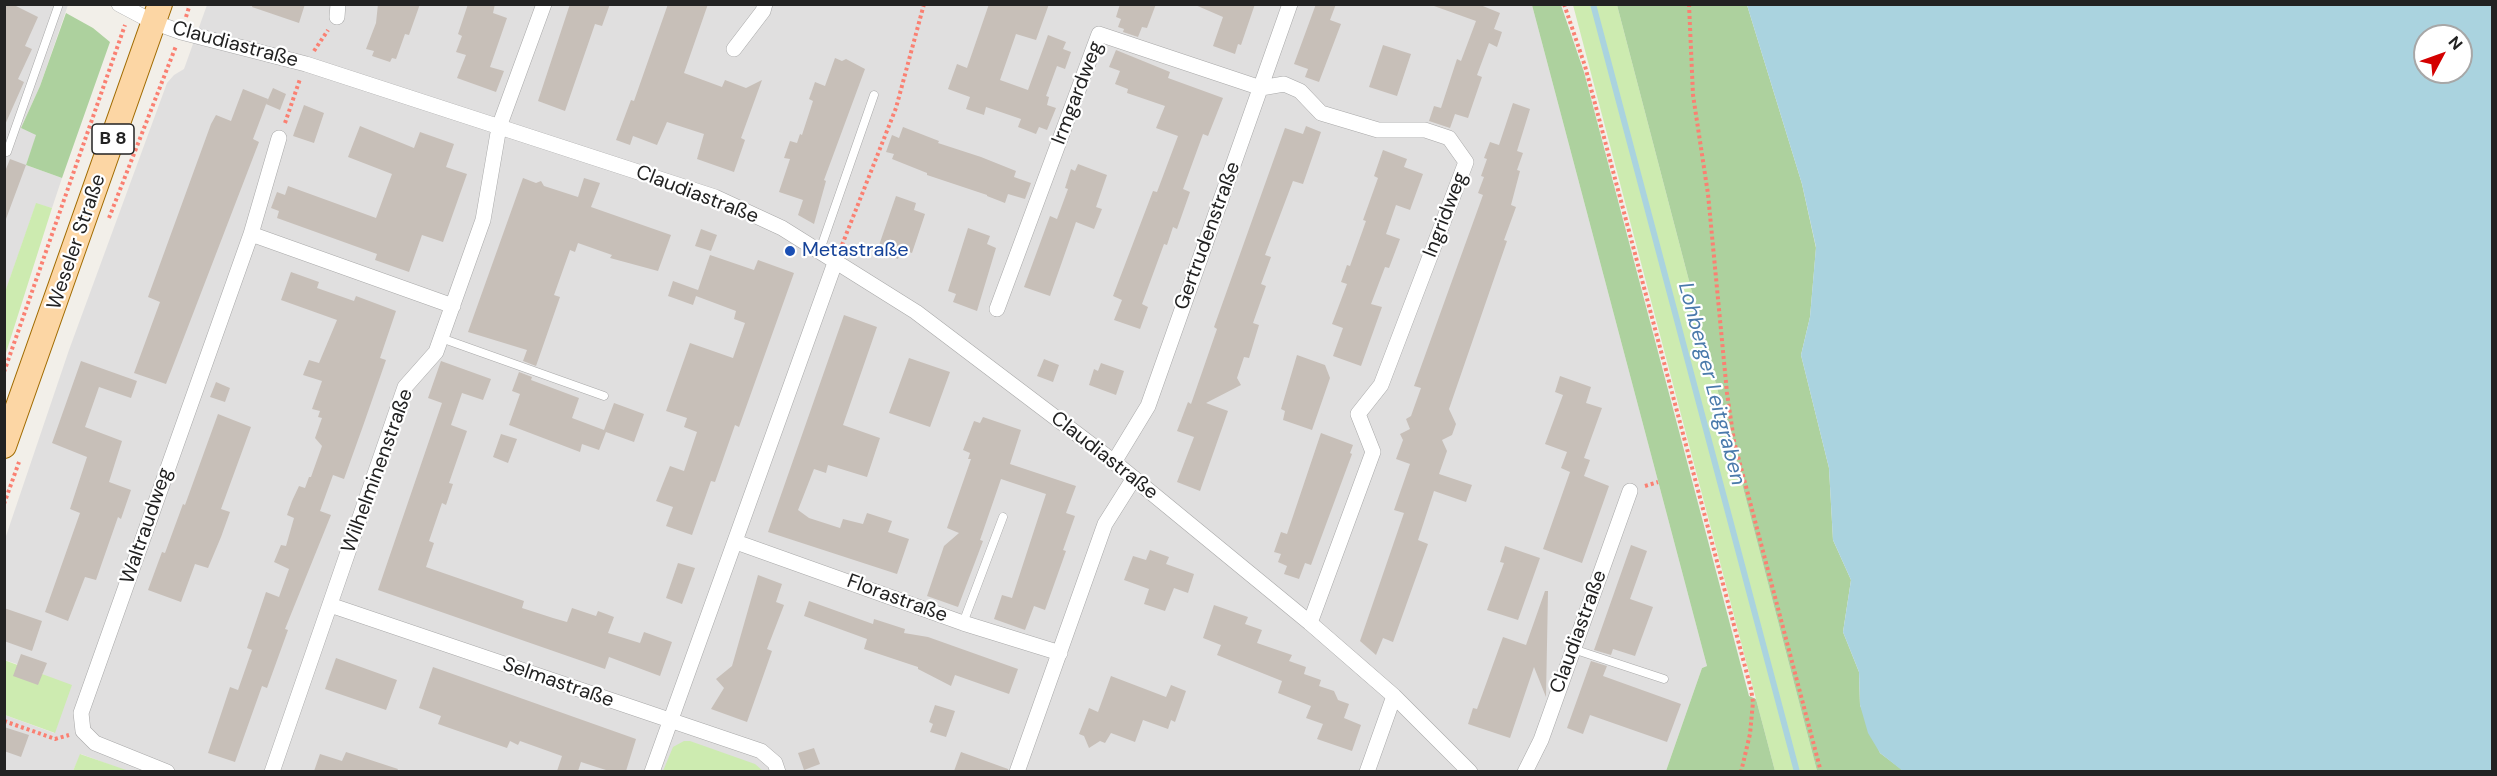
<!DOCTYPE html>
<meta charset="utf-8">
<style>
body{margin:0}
#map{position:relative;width:2497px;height:776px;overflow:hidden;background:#f2efe9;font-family:"DM Sans",sans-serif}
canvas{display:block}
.frame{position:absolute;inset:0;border:6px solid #222;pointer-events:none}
.north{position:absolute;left:2413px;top:24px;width:60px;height:60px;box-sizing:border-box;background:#fff;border:2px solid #a7a7a7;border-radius:50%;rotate:49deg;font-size:16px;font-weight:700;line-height:24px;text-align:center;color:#222}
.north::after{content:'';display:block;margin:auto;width:21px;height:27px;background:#d40000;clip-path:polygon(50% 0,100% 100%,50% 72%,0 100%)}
</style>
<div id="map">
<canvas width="2497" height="776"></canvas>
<div class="frame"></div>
<div class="north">N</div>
</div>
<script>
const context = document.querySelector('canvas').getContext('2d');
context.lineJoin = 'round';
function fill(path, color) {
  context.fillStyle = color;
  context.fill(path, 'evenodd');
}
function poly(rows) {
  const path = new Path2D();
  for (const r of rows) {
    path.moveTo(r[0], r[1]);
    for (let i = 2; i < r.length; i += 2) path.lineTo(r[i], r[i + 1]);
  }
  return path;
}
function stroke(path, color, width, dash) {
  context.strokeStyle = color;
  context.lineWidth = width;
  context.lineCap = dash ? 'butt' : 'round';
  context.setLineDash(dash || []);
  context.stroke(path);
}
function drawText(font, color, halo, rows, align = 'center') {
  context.font = font + ' "DM Sans",sans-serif';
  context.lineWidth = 4.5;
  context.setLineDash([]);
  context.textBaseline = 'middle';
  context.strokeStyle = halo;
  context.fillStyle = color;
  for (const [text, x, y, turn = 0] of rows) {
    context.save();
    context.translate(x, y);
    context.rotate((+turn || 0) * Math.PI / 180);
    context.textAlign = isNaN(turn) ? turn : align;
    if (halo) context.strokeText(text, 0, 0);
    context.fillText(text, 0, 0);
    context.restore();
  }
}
fill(poly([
 [5,5,68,5,40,86,21,128,37,134,26,165,62,178,52,208,36,204,5,293],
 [207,5,1532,5,1707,666,1702,668,1666,771,129,772,81,754,73,771,5,772,5,715,54,733,43,673,5,660,5,539,69,350,167,83,174,75,184,69]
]), '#e0dfdf');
fill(poly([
 [1573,5,1617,5,1817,771,1775,771],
 [36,203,52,208,5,356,5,292],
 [4,660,72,685,55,733,5,715],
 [684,741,690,741,755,764,763,771,663,771,673,747],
 [80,754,129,771,73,771]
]), '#cdebb0');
fill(poly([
 [1532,5,1561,5,1584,72,1749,696,1756,699,1775,771,1666,771,1702,668,1707,666],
 [1617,5,1747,5,1802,184,1816,248,1810,317,1801,355,1829,468,1833,540,1851,580,1843,632,1859,672,1860,705,1880,753,1904,771,1817,771],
 [66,13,93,28,110,42,62,178,26,165,36,135,21,128,40,86]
]), '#add19e');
fill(poly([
 [1747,5,2492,5,2492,771,1904,772,1880,753,1868,733,1860,705,1859,672,1843,632,1851,580,1833,540,1829,468,1801,355,1810,317,1816,247,1802,184],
 [2425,36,2461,36,2461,72,2425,72]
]), '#aad3df');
stroke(poly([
 [1593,4,1797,772]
]), '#aad3df', 6);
fill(poly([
 [4,4,12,4,38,17,25,46,32,49,18,79,24,82,4,127],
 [253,4,305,4,299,23,252,7],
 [378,4,420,4,409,35,405,34,396,59,392,58,390,62,372,56,374,51,366,49,376,23],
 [468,4,495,4,493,13,507,18,490,67,504,71,496,92,457,78,466,55,456,52,462,36,458,34],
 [570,4,610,4,602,26,595,24,565,111,538,101],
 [668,4,708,4,684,73,722,87,725,80,746,88,762,80,741,138,745,140,734,172,697,159,704,134,667,122,657,145,633,136,630,145,616,140,631,100,634,101],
 [989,4,1049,4,1036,40,1016,34,1000,80,1028,90,1048,35,1066,42,1063,49,1071,52,1065,69,1057,66,1046,96,1049,97,1047,105,1056,108,1047,130,1039,127,1036,134,1018,127,1021,119,986,107,984,115,966,109,970,97,948,89,957,64,967,68],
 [1120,4,1156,4,1147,28,1142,27,1138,37,1123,32,1124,29,1118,27,1121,19,1116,17],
 [1193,4,1255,4,1241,45,1238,44,1235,54,1213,46,1223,17],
 [1316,4,1336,4,1330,20,1341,24,1319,82,1305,77,1308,69,1294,64],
 [1435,4,1478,4,1500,13,1494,29,1502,32,1497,47,1489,43,1477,75,1482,77,1468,118,1455,114,1450,128,1429,121,1434,106,1441,108,1457,59,1461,61,1476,21,1434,6],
 [1383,45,1411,54,1397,96,1369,87],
 [1116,50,1170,72,1168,78,1223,98,1208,136,1203,134,1183,189,1190,192,1177,229,1173,227,1167,245,1164,244,1142,304,1148,307,1140,329,1114,320,1122,300,1113,296,1153,191,1157,192,1178,136,1156,128,1165,106,1127,93,1128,89,1115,84,1120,71,1109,67],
 [835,58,842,61,846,59,865,69,824,180,826,181,814,224,798,215,803,200,779,192,790,159,784,158,790,141,797,143,800,134,802,135,813,101,809,99,815,82,825,86],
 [273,88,286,94,280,110,266,104],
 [243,89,268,99,253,139,259,142,166,384,134,373,160,302,148,297,211,124,216,115,231,121],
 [1513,103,1530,109,1517,151,1523,153,1517,170,1520,171,1511,205,1516,207,1504,240,1507,241,1449,409,1456,424,1452,435,1442,440,1447,451,1439,474,1472,485,1466,502,1434,491,1418,540,1428,544,1414,583,1393,642,1383,638,1376,655,1360,641,1404,513,1394,510,1410,464,1396,459,1403,440,1400,434,1410,429,1406,419,1411,416,1421,388,1414,386,1483,195,1478,193,1484,177,1481,176,1487,159,1484,158,1490,142,1499,145],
 [304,105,324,113,314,143,293,136],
 [360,126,414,148,420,132,454,144,446,167,467,174,443,242,422,235,409,272,375,260,377,254,277,218,279,211,271,208,277,192,285,195,288,186,376,218,392,174,348,157],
 [1306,126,1321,132,1303,184,1293,181,1265,255,1271,257,1261,284,1266,286,1253,323,1259,325,1249,358,1244,357,1237,378,1241,385,1206,403,1228,411,1200,491,1177,482,1194,437,1177,431,1188,402,1191,404,1217,329,1214,327,1285,128,1303,134],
 [903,127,939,141,938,143,981,157,1016,171,1014,177,1031,183,1025,199,1008,194,1005,203,987,196,987,195,927,175,927,173,892,159,894,154,886,152,892,135,899,138],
 [1383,150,1407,159,1404,167,1423,174,1410,210,1396,205,1386,234,1400,239,1389,268,1385,267,1371,304,1382,307,1361,366,1333,356,1343,328,1332,324,1347,284,1341,282,1347,265,1350,266,1366,221,1363,220,1378,178,1374,176],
 [10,159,26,165,6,219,4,219,4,174],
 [1078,164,1107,175,1096,207,1102,209,1094,229,1076,222,1050,296,1024,287,1050,216,1057,219,1068,189,1065,188,1071,169,1075,171],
 [523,178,536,183,541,181,544,186,578,197,584,178,600,183,591,207,671,235,658,271,610,258,612,255,578,243,575,252,570,250,554,295,560,297,536,366,523,361,527,350,468,332],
 [896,196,916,203,914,210,925,214,912,253,901,249,898,259,877,251],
 [968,228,990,236,987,244,996,248,977,311,953,302,956,294,948,291],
 [701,229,717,235,711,251,695,246],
 [710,255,754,270,758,260,794,273,739,427,735,425,715,482,711,481,692,535,666,526,673,507,656,501,670,466,684,471,697,432,684,427,687,418,666,411,690,343,733,358,745,323,734,319,736,311,696,296,693,305,668,296,673,281,698,290,697,293],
 [291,272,319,282,317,288,354,301,356,296,396,311,380,358,386,360,363,426,344,479,333,475,320,511,331,515,285,629,288,630,267,688,262,686,235,762,208,753,230,687,238,690,252,650,247,648,266,592,279,597,289,569,274,562,281,545,286,546,294,518,287,515,292,501,299,486,305,488,309,477,311,477,322,446,315,438,322,418,318,417,320,411,312,409,322,381,303,375,309,360,319,363,337,320,281,300],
 [844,315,877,327,843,425,880,438,867,477,828,465,826,473,814,469,798,510,809,518,840,528,843,519,863,524,867,513,892,521,888,532,909,539,897,574,768,532],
 [1297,355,1325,365,1330,378,1312,430,1283,420,1285,411,1281,409],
 [909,358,950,372,930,427,889,413],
 [1044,359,1059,365,1053,382,1037,376],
 [81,361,137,381,131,398,99,387,85,427,122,441,109,482,131,490,121,519,118,517,96,580,85,577,68,621,45,612,80,513,70,509,87,457,52,443],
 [441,361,491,379,483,400,462,393,451,425,467,431,449,483,453,484,446,505,442,503,429,541,434,543,426,567,524,601,522,608,553,618,567,622,572,608,596,616,598,611,614,617,608,633,640,643,644,632,672,642,660,676,609,657,605,669,378,590,442,403,428,398],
 [1101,363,1124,371,1116,395,1089,385,1094,369,1098,371],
 [519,372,532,377,531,380,579,398,572,418,604,430,614,403,644,414,634,442,606,432,599,450,582,444,580,452,509,425,520,394,512,391],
 [1560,376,1591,387,1586,403,1602,408,1584,458,1590,460,1584,476,1609,486,1582,563,1543,549,1570,472,1561,468,1567,452,1545,444,1563,395,1555,392],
 [216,382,230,388,225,402,210,397],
 [218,414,251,427,221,509,230,512,221,537,208,568,195,564,181,602,148,590,162,552,165,553,183,504,185,505],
 [983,417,1021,430,1010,464,1076,486,1066,513,1075,516,1063,550,1066,551,1045,610,1034,606,1025,630,994,619,1002,595,1012,598,1046,494,1001,479,980,540,983,541,958,607,927,596,944,546,959,533,947,528,971,459,968,459,970,453,963,450,974,421,980,423],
 [1321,433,1353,445,1350,453,1352,454,1311,565,1305,563,1299,579,1284,574,1287,566,1278,562,1281,554,1274,552,1281,532,1287,534],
 [501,434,517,439,508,463,493,457],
 [1631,545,1647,551,1630,599,1653,607,1635,656,1613,649,1611,655,1594,650],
 [1505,546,1540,558,1518,620,1487,610,1504,563,1500,562],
 [1150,550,1169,557,1166,564,1194,574,1188,593,1174,588,1165,611,1144,604,1149,589,1124,580,1133,556,1146,560],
 [678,563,695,568,682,604,666,598],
 [758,575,782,584,776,602,784,605,767,649,772,651,747,722,711,709,724,688,716,679,732,666],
 [1545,591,1548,591,1546,697,1534,667,1510,738,1468,724,1473,708,1477,709,1503,637,1526,645],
 [809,601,873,624,874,619,905,629,904,633,928,637,1018,669,1009,694,955,675,951,686,918,669,918,667,864,649,867,639,804,616],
 [1214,605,1248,617,1245,624,1262,630,1257,643,1292,655,1289,661,1306,667,1304,674,1321,680,1319,686,1334,691,1338,700,1349,704,1344,718,1361,725,1352,751,1317,739,1323,724,1306,718,1311,706,1278,693,1282,681,1217,655,1221,645,1203,638],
 [4,608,42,621,32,651,4,641],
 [21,654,47,663,38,685,13,676],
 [336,658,397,680,386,710,325,689],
 [1591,661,1607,666,1603,676,1681,704,1667,742,1590,715,1583,734,1567,728],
 [433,667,636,739,626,771,609,771,581,762,578,771,557,771,562,756,520,741,518,745,510,741,507,748,438,724,441,716,419,708],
 [1111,676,1166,697,1171,685,1186,691,1175,722,1171,720,1168,729,1143,720,1135,742,1111,733,1105,743,1100,741,1089,748,1084,736,1079,734,1089,708,1098,712],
 [935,705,955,711,946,737,930,732,933,724,929,722],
 [4,727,29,735,21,757,4,751],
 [814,748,820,764,804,770,798,753],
 [346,752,398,769,397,771,314,771,320,754,342,761],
 [961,752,1008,769,1008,771,954,771]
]), '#c7bfb8');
const lane = poly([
 [4,151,7,152,59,4],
 [820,250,874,95],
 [441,338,604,396],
 [963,623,1003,517],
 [1573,649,1664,679]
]);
const street = poly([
 [119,4,153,22,181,32,306,64,715,197,782,228,916,312,1114,462,1310,623,1394,696,1470,772],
 [337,17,338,4],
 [734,49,763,11,765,4],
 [251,234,279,138],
 [997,309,1099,34,1261,88,1284,84,1300,91,1321,113,1378,130,1425,130,1449,138,1466,162,1381,385,1358,414,1373,452,1310,623],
 [1114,462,1148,406,1290,4],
 [736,542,963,623,1060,653],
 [330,605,761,751,775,763,778,772],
 [167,772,95,743,83,731,81,713,251,234,453,306],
 [272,772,405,387,436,352,483,220,499,127,544,4],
 [652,772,836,260],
 [1017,772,1105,524,1134,478],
 [1367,772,1394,696],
 [1525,772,1541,740,1630,491]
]);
const primary = poly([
 [4,446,160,4]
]);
stroke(lane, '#a9a9a9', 9);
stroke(street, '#a9a9a9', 16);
stroke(primary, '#a06b00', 26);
stroke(poly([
 [1564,4,1585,66,1751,689,1753,702,1750,734,1741,772],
 [1689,4,1693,95,1708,194,1727,393,1734,441,1821,772],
 [186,17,190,4],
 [314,51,328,30],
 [285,123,300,79],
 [109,218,176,46],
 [842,245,896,108,924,4],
 [4,372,125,25],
 [1645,486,1658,482],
 [4,504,19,462],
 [4,721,55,739,69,735]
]), '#fa8072', 4, [3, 3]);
stroke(lane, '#fff', 8);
stroke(street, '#fff', 15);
stroke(primary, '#fcd6a4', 24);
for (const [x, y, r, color] of [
 [790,251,6,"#1a4fb4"]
]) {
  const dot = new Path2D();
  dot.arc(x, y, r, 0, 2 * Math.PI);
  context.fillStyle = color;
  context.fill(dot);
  stroke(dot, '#fff', 2);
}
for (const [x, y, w] of [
 [113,139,42]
]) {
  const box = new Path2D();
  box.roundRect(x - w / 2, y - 15, w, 30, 4.5);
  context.fillStyle = '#fff';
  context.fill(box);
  stroke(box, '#222', 1.5);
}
drawText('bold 18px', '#222', null, [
 ["B 8",113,139]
]);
drawText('20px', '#222', '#fff', [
 ["Claudiastraße",235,45,15],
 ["Irmgardweg",1078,93,-69],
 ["Claudiastraße",697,195,21],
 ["Ingridweg",1446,215,-69],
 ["Gertrudenstraße",1208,236,-70],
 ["Weseler Straße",77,242,-71],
 ["Claudiastraße",1104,456,38],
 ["Wilhelminenstraße",378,471,-70],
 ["Waltraudweg",147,526,-71],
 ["Florastraße",897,599,20],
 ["Claudiastraße",1579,632,-70],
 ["Selmastraße",558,683,19]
]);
drawText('20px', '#164399', '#fff', [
 ["Metastraße",802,251]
], 'left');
drawText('italic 21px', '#4a7aab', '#fff', [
 ["Lohberger Leitgraben",1711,384,75]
]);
</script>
